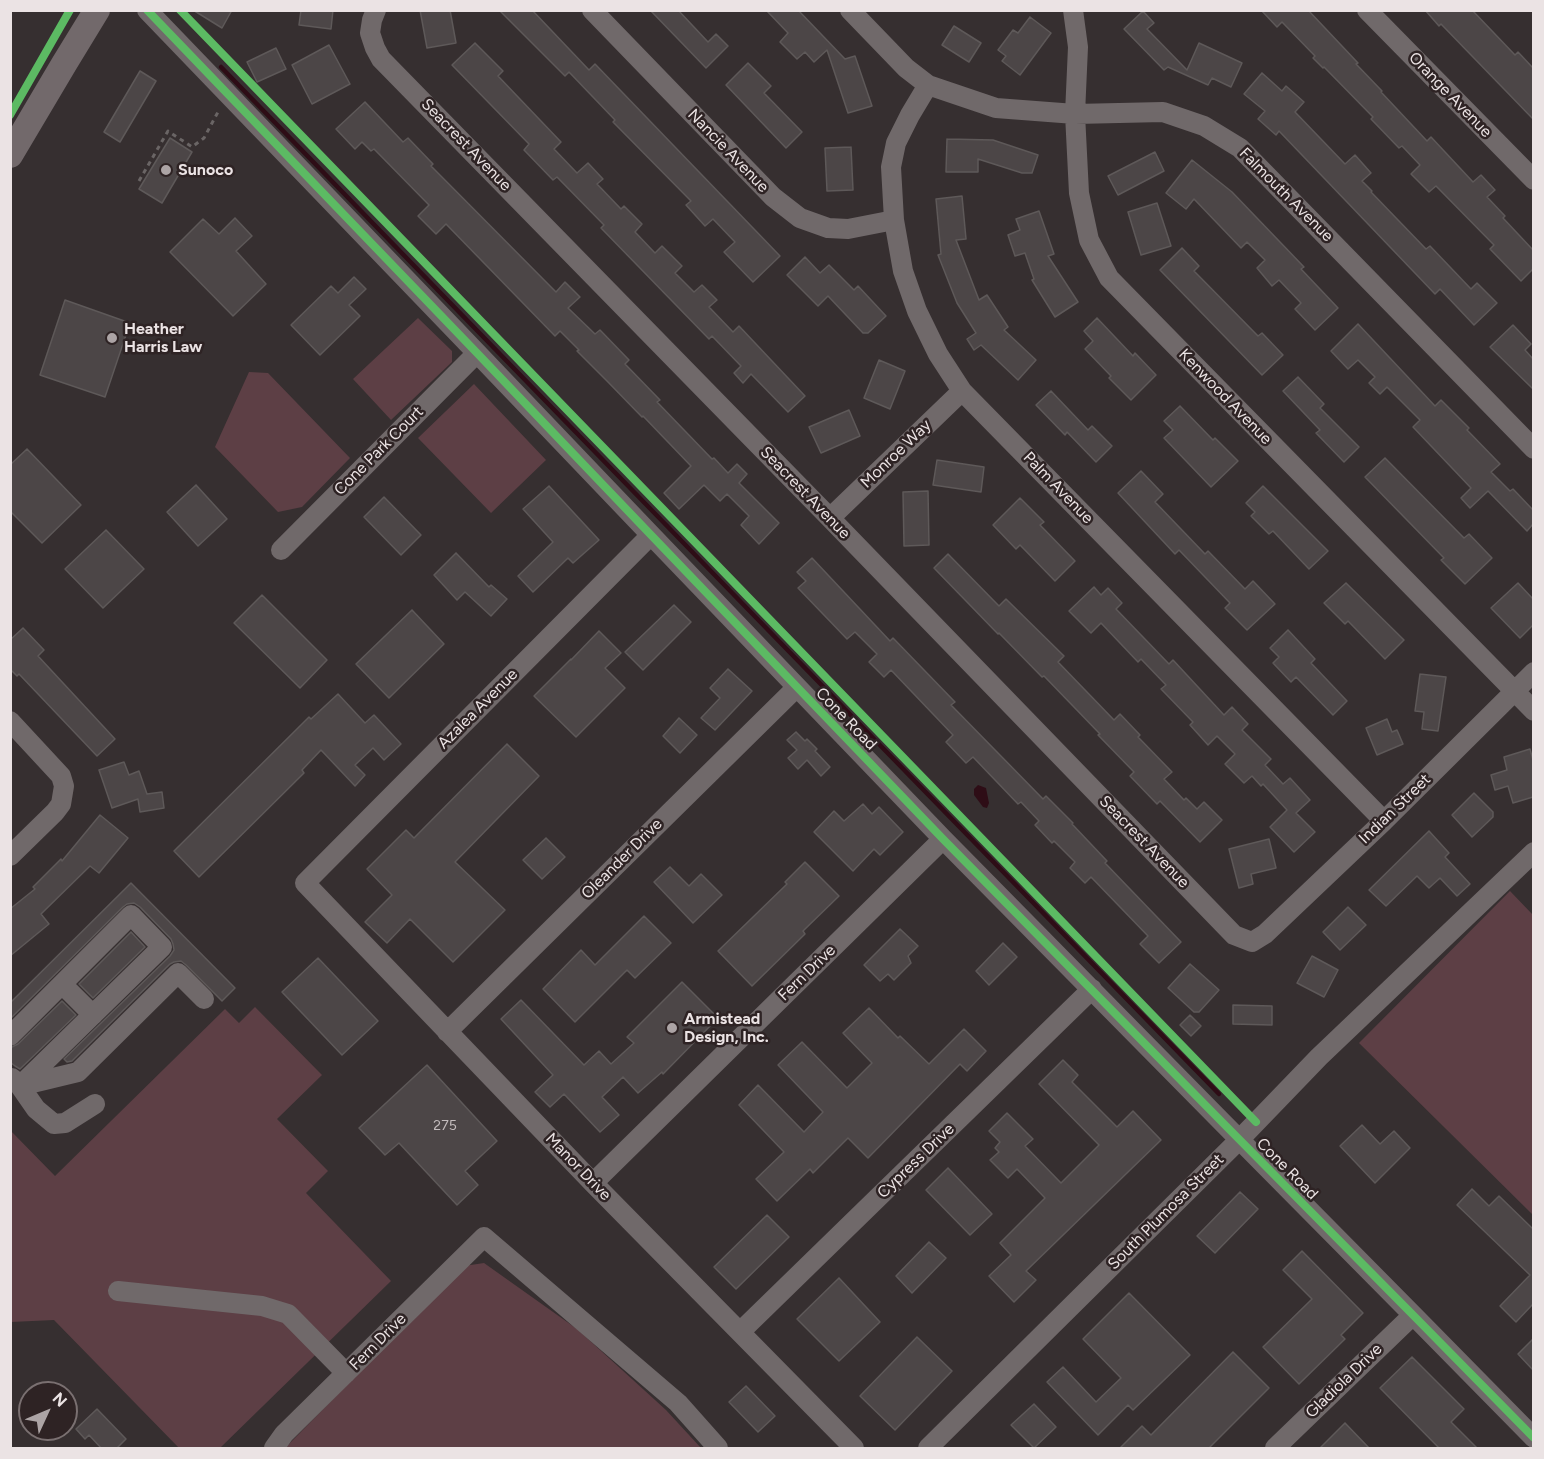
<!DOCTYPE html>
<style>
body{margin:0}
#map{position:relative;width:1544px;height:1459px;overflow:hidden;background:#362f30;font-family:Figtree,sans-serif}
canvas{display:block}
.frame{position:absolute;inset:0;border:12px solid #ebe3e4;pointer-events:none}
.north{position:absolute;left:18px;top:1381px;width:60px;height:60px;box-sizing:border-box;background:#2e2324;border:2px solid #7a7071;border-radius:50%;rotate:46deg;font-size:16px;font-weight:700;line-height:24px;text-align:center;color:#ebe3e4}
.north::after{content:'';display:block;margin:auto;width:21px;height:27px;background:#aca4a5;clip-path:polygon(50% 0,100% 100%,50% 72%,0 100%)}
</style>
<div id="map">
<canvas width="1544" height="1459"></canvas>
<div class="frame"></div>
<div class="north">N</div>
</div>
<script>
const context = document.querySelector('canvas').getContext('2d');
context.lineJoin = 'round';
function fill(path, color) {
  context.fillStyle = color;
  context.fill(path, 'evenodd');
}
function poly(rows) {
  const path = new Path2D();
  for (const r of rows) {
    path.moveTo(r[0], r[1]);
    for (let i = 2; i < r.length; i += 2) path.lineTo(r[i], r[i + 1]);
  }
  return path;
}
function stroke(path, color, width, dash) {
  context.strokeStyle = color;
  context.lineWidth = width;
  context.lineCap = dash ? 'butt' : 'round';
  context.setLineDash(dash || []);
  context.stroke(path);
}
function drawText(font, color, halo, rows, align = 'center') {
  context.font = font + ' Figtree,sans-serif';
  context.lineWidth = 5;
  context.setLineDash([]);
  context.textBaseline = 'middle';
  context.strokeStyle = halo;
  context.fillStyle = color;
  for (const [text, x, y, turn = 0] of rows) {
    context.save();
    context.translate(x, y);
    context.rotate((+turn || 0) * Math.PI / 180);
    context.textAlign = isNaN(turn) ? turn : align;
    if (halo) context.strokeText(text, 0, 0);
    context.fillText(text, 0, 0);
    context.restore();
  }
}
fill(poly([
 [418,318,452,351,452,362,391,420,353,379],
 [249,372,268,373,350,458,302,507,278,512,215,447],
 [474,384,546,460,491,513,418,438],
 [1510,891,1533,915,1533,1215,1359,1043],
 [255,1007,322,1075,277,1119,328,1171,306,1193,391,1281,220,1448,179,1448,54,1320,11,1322,10,1130,55,1176,225,1009,239,1023],
 [484,1263,577,1329,666,1410,701,1448,286,1448,287,1446,464,1266]
]), '#5d3f45');
fill(poly([
 [978,785,986,788,989,803,987,808,983,807,974,795,974,789]
]), '#2e0d16');
stroke(poly([
 [221,67,1219,1094]
]), '#2e0d16', 4.5);
const building = poly([
 [193,10,232,10,222,28,193,10],
 [301,10,333,10,331,29,299,25,301,10],
 [420,10,450,10,456,43,427,48,420,10],
 [499,10,532,10,589,70,595,64,780,256,753,282,724,252,735,242,713,219,705,226,686,205,691,201,613,122,615,120,569,72,565,76,499,10],
 [650,10,678,10,708,42,716,34,728,46,706,68,650,10],
 [766,10,798,10,845,59,855,56,872,106,848,113,827,50,814,62,805,52,797,59,780,42,788,33,766,10],
 [1261,10,1308,10,1358,63,1356,64,1382,91,1381,92,1427,141,1431,137,1473,182,1481,175,1495,190,1487,197,1505,216,1503,218,1533,250,1533,269,1521,281,1490,249,1494,245,1436,186,1429,192,1411,174,1420,165,1402,146,1399,148,1371,119,1373,117,1324,67,1323,68,1313,58,1315,56,1282,22,1277,27,1261,10],
 [1425,10,1472,10,1515,55,1518,52,1533,68,1533,119,1441,24,1439,26,1425,10],
 [1143,11,1154,23,1147,29,1187,70,1199,43,1242,63,1231,87,1212,78,1208,85,1168,67,1164,70,1124,29,1143,11],
 [1030,17,1051,33,1020,75,1002,61,1006,56,998,50,1013,30,1018,33,1030,17],
 [954,26,981,43,969,62,942,45,954,26],
 [475,43,503,71,498,76,561,142,554,149,577,173,588,163,603,179,597,184,621,209,624,206,642,224,635,232,655,253,662,246,682,266,675,273,694,292,702,285,717,300,709,307,733,332,739,326,805,396,788,412,751,374,743,383,734,373,741,366,712,336,709,339,601,228,604,225,557,177,553,180,524,150,529,144,452,65,475,43],
 [329,45,350,84,312,104,292,65,329,45],
 [276,48,286,69,257,82,247,62,276,48],
 [748,63,771,86,764,93,802,132,786,148,726,85,748,63],
 [140,71,156,81,120,142,104,132,140,71],
 [1262,73,1282,91,1286,86,1304,102,1295,112,1345,164,1355,155,1371,173,1362,181,1372,191,1371,192,1426,249,1430,246,1471,289,1477,283,1497,303,1474,325,1440,289,1435,294,1279,131,1276,135,1258,119,1265,111,1244,94,1262,73],
 [365,102,403,142,408,138,433,164,431,166,556,292,565,282,580,297,568,308,595,334,600,330,629,360,625,364,660,400,657,402,712,459,714,458,728,473,737,464,747,474,739,483,779,523,759,544,741,525,749,516,727,494,720,501,704,485,679,509,664,493,691,466,643,416,642,417,607,381,577,351,579,350,560,331,555,336,446,224,436,234,418,216,429,205,374,149,371,151,362,142,355,149,336,129,365,102],
 [170,138,192,152,162,203,139,189,170,138],
 [947,139,993,140,1038,155,1032,173,1022,173,978,159,978,172,946,172,947,139],
 [851,147,853,190,827,191,825,148,851,147],
 [1155,152,1164,171,1118,195,1108,176,1155,152],
 [1192,160,1232,192,1304,267,1301,269,1338,308,1315,330,1295,309,1301,303,1279,280,1272,286,1257,268,1265,260,1247,242,1241,248,1194,199,1186,209,1166,193,1192,160],
 [962,196,966,239,956,240,979,300,987,295,1008,327,1004,330,1036,360,1018,380,981,345,974,350,967,339,976,333,957,303,938,255,941,254,936,199,962,196],
 [1157,203,1171,246,1141,255,1128,212,1157,203],
 [1039,211,1054,254,1048,256,1078,302,1055,317,1032,280,1034,279,1025,253,1015,256,1008,235,1020,230,1016,219,1039,211],
 [235,218,252,236,236,251,266,284,233,316,170,252,203,219,219,234,235,218],
 [1182,248,1199,266,1194,271,1258,336,1262,333,1283,355,1262,375,1160,270,1182,248],
 [805,257,820,273,829,265,854,290,858,286,886,316,868,333,863,333,828,296,818,306,787,275,805,257],
 [354,277,366,289,349,305,360,316,320,355,291,325,331,286,338,293,354,277],
 [65,300,130,323,105,397,40,375,65,300],
 [1097,318,1133,356,1135,353,1156,375,1131,400,1109,378,1111,376,1085,349,1093,341,1084,331,1097,318],
 [1358,324,1435,406,1441,400,1469,428,1467,430,1500,464,1491,472,1510,491,1513,489,1533,510,1533,524,1527,531,1488,491,1470,508,1461,498,1471,488,1413,427,1420,420,1387,387,1380,394,1369,383,1375,377,1358,360,1348,369,1331,351,1358,324],
 [1513,325,1531,344,1525,350,1533,359,1533,389,1490,347,1513,325],
 [879,360,905,371,890,409,864,398,879,360],
 [1298,377,1324,404,1320,408,1359,447,1344,462,1316,433,1320,430,1283,391,1298,377],
 [1051,391,1088,430,1092,426,1112,446,1096,462,1067,432,1065,435,1036,405,1051,391],
 [1180,406,1213,440,1215,438,1238,461,1211,487,1164,438,1173,430,1164,421,1180,406],
 [849,410,860,436,821,453,809,427,849,410],
 [27,449,81,505,42,543,10,511,10,465,27,449],
 [1385,458,1464,538,1469,534,1492,558,1465,584,1441,560,1444,558,1365,477,1385,458],
 [937,460,984,467,981,492,933,485,937,460],
 [1141,471,1163,494,1155,502,1205,554,1208,551,1245,589,1253,581,1275,604,1247,630,1225,608,1230,603,1179,550,1175,554,1118,493,1141,471],
 [196,485,227,519,198,546,167,512,196,485],
 [549,486,599,540,573,563,568,558,533,592,518,576,553,542,523,509,549,486],
 [1263,486,1328,551,1309,569,1273,531,1269,534,1251,516,1255,512,1246,503,1263,486],
 [928,491,929,545,904,546,903,492,928,491],
 [384,497,421,535,401,555,364,517,384,497],
 [1020,498,1044,522,1040,525,1075,561,1055,581,1020,545,1016,549,993,525,1020,498],
 [106,530,144,569,103,608,65,569,106,530],
 [456,553,489,587,491,585,507,599,491,616,465,592,457,600,434,575,456,553],
 [948,554,999,606,1006,599,1064,656,1058,662,1114,720,1120,714,1140,735,1138,737,1172,772,1164,779,1184,800,1186,798,1197,809,1204,802,1222,820,1200,842,1160,801,1157,804,1130,776,1134,772,1098,735,1100,734,1044,676,1042,677,999,633,998,634,934,568,948,554],
 [812,558,890,641,893,638,955,702,951,705,1043,799,1046,796,1073,823,1072,824,1107,861,1105,863,1181,942,1159,963,1140,944,1148,936,1091,877,1085,883,1070,868,1075,862,1054,841,1052,843,1035,825,1039,821,1021,802,1018,804,973,757,966,763,946,742,953,735,891,670,884,677,869,662,877,654,855,632,847,639,798,588,806,581,797,572,812,558],
 [1346,583,1404,640,1385,659,1348,621,1345,624,1324,603,1346,583],
 [1518,583,1533,599,1533,625,1520,638,1491,608,1518,583],
 [1094,587,1101,595,1108,588,1122,603,1116,609,1169,664,1173,660,1224,715,1232,707,1248,724,1242,730,1271,759,1265,765,1283,784,1290,778,1310,800,1296,813,1315,832,1294,852,1270,827,1287,810,1263,784,1261,786,1252,776,1244,783,1225,764,1235,754,1217,736,1208,745,1190,725,1193,722,1161,689,1166,685,1141,659,1138,662,1101,623,1091,633,1069,611,1094,587],
 [262,595,327,660,300,688,234,623,262,595],
 [674,605,691,622,643,670,625,652,674,605],
 [412,610,444,644,389,698,356,664,412,610],
 [23,628,44,650,38,656,115,739,97,756,19,674,17,676,10,669,10,640,23,628],
 [1288,630,1315,659,1311,663,1347,701,1333,715,1296,677,1291,682,1273,663,1279,657,1270,648,1288,630],
 [599,631,621,653,605,668,625,688,576,737,534,696,571,659,571,660,599,631],
 [728,669,752,691,715,730,701,718,720,698,710,688,728,669],
 [1420,674,1446,677,1438,731,1422,729,1424,712,1415,711,1420,674],
 [338,694,365,723,374,715,401,744,384,760,373,748,355,765,365,775,355,786,321,750,302,770,304,773,199,877,174,851,309,717,311,719,338,694],
 [679,718,697,735,680,753,663,736,679,718],
 [1387,719,1392,732,1397,730,1403,744,1377,755,1366,728,1387,719],
 [796,732,805,741,807,739,817,749,815,751,830,767,821,776,807,760,798,769,788,758,797,750,787,740,796,732],
 [507,744,539,776,455,862,505,910,453,962,410,919,387,943,365,922,392,895,367,869,406,830,414,838,507,744],
 [1530,749,1533,760,1533,797,1513,803,1508,786,1495,790,1491,775,1507,770,1504,757,1530,749],
 [124,762,129,775,139,771,147,794,162,792,164,808,140,812,138,799,112,808,99,770,124,762],
 [1474,793,1493,812,1493,817,1472,837,1452,815,1474,793],
 [863,804,872,814,879,807,903,832,880,855,874,849,853,871,814,832,834,811,844,821,863,804],
 [100,815,128,838,99,873,90,866,41,914,49,924,10,956,10,909,35,889,33,887,61,859,62,861,100,815],
 [1429,831,1449,853,1445,857,1470,884,1457,896,1440,878,1429,888,1417,876,1386,906,1369,890,1429,831],
 [546,838,565,857,542,879,523,860,546,838],
 [1269,839,1276,868,1251,874,1253,884,1239,888,1229,849,1269,839],
 [805,862,839,896,803,931,805,934,752,986,718,951,787,884,785,882,805,862],
 [670,867,689,886,701,874,722,895,693,923,654,882,670,867],
 [131,883,235,988,222,1001,186,965,181,961,174,962,170,964,72,1061,67,1062,64,1059,170,956,174,950,173,944,171,939,140,907,134,903,127,904,123,907,10,1019,10,1003,131,883],
 [1348,907,1366,925,1340,950,1323,932,1348,907],
 [644,916,671,943,635,978,627,970,575,1022,543,989,581,950,595,965,644,916],
 [900,929,918,946,908,956,911,963,894,980,888,974,880,981,864,965,900,929],
 [131,932,145,947,93,998,79,984,131,932],
 [1003,943,1017,957,989,985,976,971,1003,943],
 [1312,956,1338,970,1324,997,1297,983,1312,956],
 [318,958,378,1021,342,1055,282,992,318,958],
 [1190,964,1219,990,1199,1012,1194,1012,1168,988,1190,964],
 [682,982,718,1018,663,1074,662,1072,638,1093,623,1077,602,1097,619,1115,600,1132,564,1094,550,1107,535,1092,553,1075,501,1019,521,1000,584,1065,599,1051,611,1064,634,1043,627,1037,682,982],
 [62,1001,76,1015,20,1069,15,1066,10,1062,10,1048,18,1044,62,1001],
 [1233,1005,1272,1006,1272,1025,1233,1024,1233,1005],
 [869,1008,898,1038,900,1036,929,1064,964,1029,986,1051,967,1071,960,1064,868,1158,848,1138,813,1173,810,1169,777,1201,756,1179,784,1152,739,1105,758,1085,804,1132,823,1112,778,1065,802,1042,847,1088,872,1063,843,1033,869,1008],
 [1190,1015,1201,1026,1191,1036,1180,1025,1190,1015],
 [1063,1060,1078,1075,1072,1082,1117,1127,1133,1111,1161,1140,1026,1271,1036,1280,1014,1302,989,1276,1011,1255,1000,1243,1045,1198,1017,1169,1008,1178,990,1160,999,1152,995,1148,1000,1142,989,1131,1007,1113,1033,1139,1025,1146,1061,1183,1099,1145,1039,1084,1063,1060],
 [427,1065,497,1141,465,1171,478,1185,457,1205,399,1143,385,1155,359,1128,427,1065],
 [1362,1125,1380,1144,1394,1131,1410,1148,1375,1183,1340,1146,1362,1125],
 [948,1168,992,1214,970,1235,926,1190,948,1168],
 [1472,1189,1489,1206,1499,1196,1533,1229,1533,1304,1516,1322,1500,1306,1530,1275,1457,1205,1472,1189],
 [1240,1192,1258,1209,1215,1253,1197,1236,1240,1192],
 [767,1215,789,1237,736,1289,714,1267,767,1215],
 [929,1242,946,1258,912,1293,896,1276,929,1242],
 [1302,1251,1363,1313,1341,1335,1345,1339,1299,1384,1263,1347,1312,1299,1283,1270,1302,1251],
 [839,1278,880,1322,839,1361,797,1319,839,1278],
 [1129,1293,1190,1355,1133,1410,1128,1405,1098,1435,1047,1382,1063,1367,1096,1402,1121,1378,1083,1339,1129,1293],
 [917,1337,952,1371,895,1430,860,1396,917,1337],
 [1533,1339,1533,1370,1518,1354,1533,1339],
 [1233,1352,1269,1388,1208,1449,1119,1449,1142,1426,1151,1435,1233,1352],
 [1412,1357,1464,1409,1451,1422,1478,1449,1440,1449,1380,1388,1412,1357],
 [746,1386,775,1416,758,1432,729,1402,746,1386],
 [1034,1404,1056,1427,1034,1448,1011,1425,1034,1404],
 [97,1409,126,1439,116,1449,102,1449,89,1435,85,1439,76,1429,97,1409],
 [1345,1423,1370,1449,1319,1449,1345,1423]
]);
fill(building, '#4c4647');
stroke(building, '#5e5959', 1.5);
stroke(poly([
 [139,181,168,131,192,147,204,138,218,112]
]), '#6a6565', 3, [4.5, 4.5]);
stroke(poly([
 [147,10,477,353,651,535,943,839,1224,1124,1413,1315,1534,1438],
 [376,10,372,20,370,33,375,48,381,59,830,518,1234,935,1252,942,1265,934,1384,821,1534,672],
 [592,10,773,197,800,218,828,228,848,229,894,220],
 [850,10,906,68,928,85,996,108,1075,114,1163,112,1204,126,1240,148,1534,449],
 [1073,10,1078,47,1075,114,1079,193,1089,240,1109,278,1534,711],
 [1367,10,1534,180],
 [928,85,910,115,896,143,891,167,894,220,903,271,917,311,938,354,962,391,1384,821],
 [830,518,962,391],
 [651,535,305,883,593,1183,854,1448],
 [281,550,477,353],
 [10,721,61,776,64,786,61,804,55,812,10,856],
 [62,984,93,1015],
 [447,1032,797,687],
 [10,1036,131,915,162,947,20,1086],
 [12,1078,20,1086,36,1109,54,1124,65,1123,95,1104],
 [20,1086,78,1072,178,973,204,999],
 [593,1183,943,839],
 [118,1291,262,1306,288,1314,346,1373],
 [740,1332,1092,989],
 [274,1448,284,1434,484,1237,678,1403,718,1448],
 [928,1448,1239,1140,1319,1057,1534,852],
 [1275,1448,1413,1315]
]), '#70696a', 20);
stroke(poly([
 [10,155,64,64,97,10]
]), '#72696b', 26);
stroke(poly([
 [147,10,477,353,651,535,943,839,1224,1124,1413,1315,1534,1438],
 [180,10,1256,1122],
 [10,115,70,10]
]), '#5cba63', 8);
for (const [x, y, r, color] of [
 [166,170,6,"#aca4a5"],
 [112,338,6,"#aca4a5"],
 [672,1028,6,"#aca4a5"]
]) {
  const dot = new Path2D();
  dot.arc(x, y, r, 0, 2 * Math.PI);
  context.fillStyle = color;
  context.fill(dot);
  stroke(dot, '#2e2324', 2);
}
drawText('14px', '#c3bcbd', null, [
 ["275",445,1126]
]);
drawText('16px', '#ebe3e4', '#2e2324', [
 ["Orange Avenue",1450,95,46],
 ["Seacrest Avenue",466,145,46],
 ["Nancie Avenue",728,151,46],
 ["Falmouth Avenue",1286,195,45],
 ["Kenwood Avenue",1225,397,46],
 ["Cone Park Court",379,451,-45],
 ["Monroe Way",896,454,-44],
 ["Palm Avenue",1058,488,46],
 ["Seacrest Avenue",805,493,46],
 ["Azalea Avenue",478,709,-45],
 ["Cone Road",846,719,46],
 ["Indian Street",1395,809,-44],
 ["Seacrest Avenue",1144,842,46],
 ["Oleander Drive",622,859,-45],
 ["Fern Drive",807,973,-44],
 ["Cypress Drive",916,1161,-44],
 ["Manor Drive",578,1167,46],
 ["Cone Road",1287,1169,45],
 ["South Plumosa Street",1166,1212,-45],
 ["Fern Drive",378,1342,-45],
 ["Gladiola Drive",1344,1381,-44]
]);
drawText('bold 16px', '#ebe3e4', '#2e2324', [
 ["Sunoco",178,170],
 ["Heather",124,329],
 ["Harris Law",124,347],
 ["Armistead",684,1019],
 ["Design, Inc.",684,1037]
], 'left');
</script>
